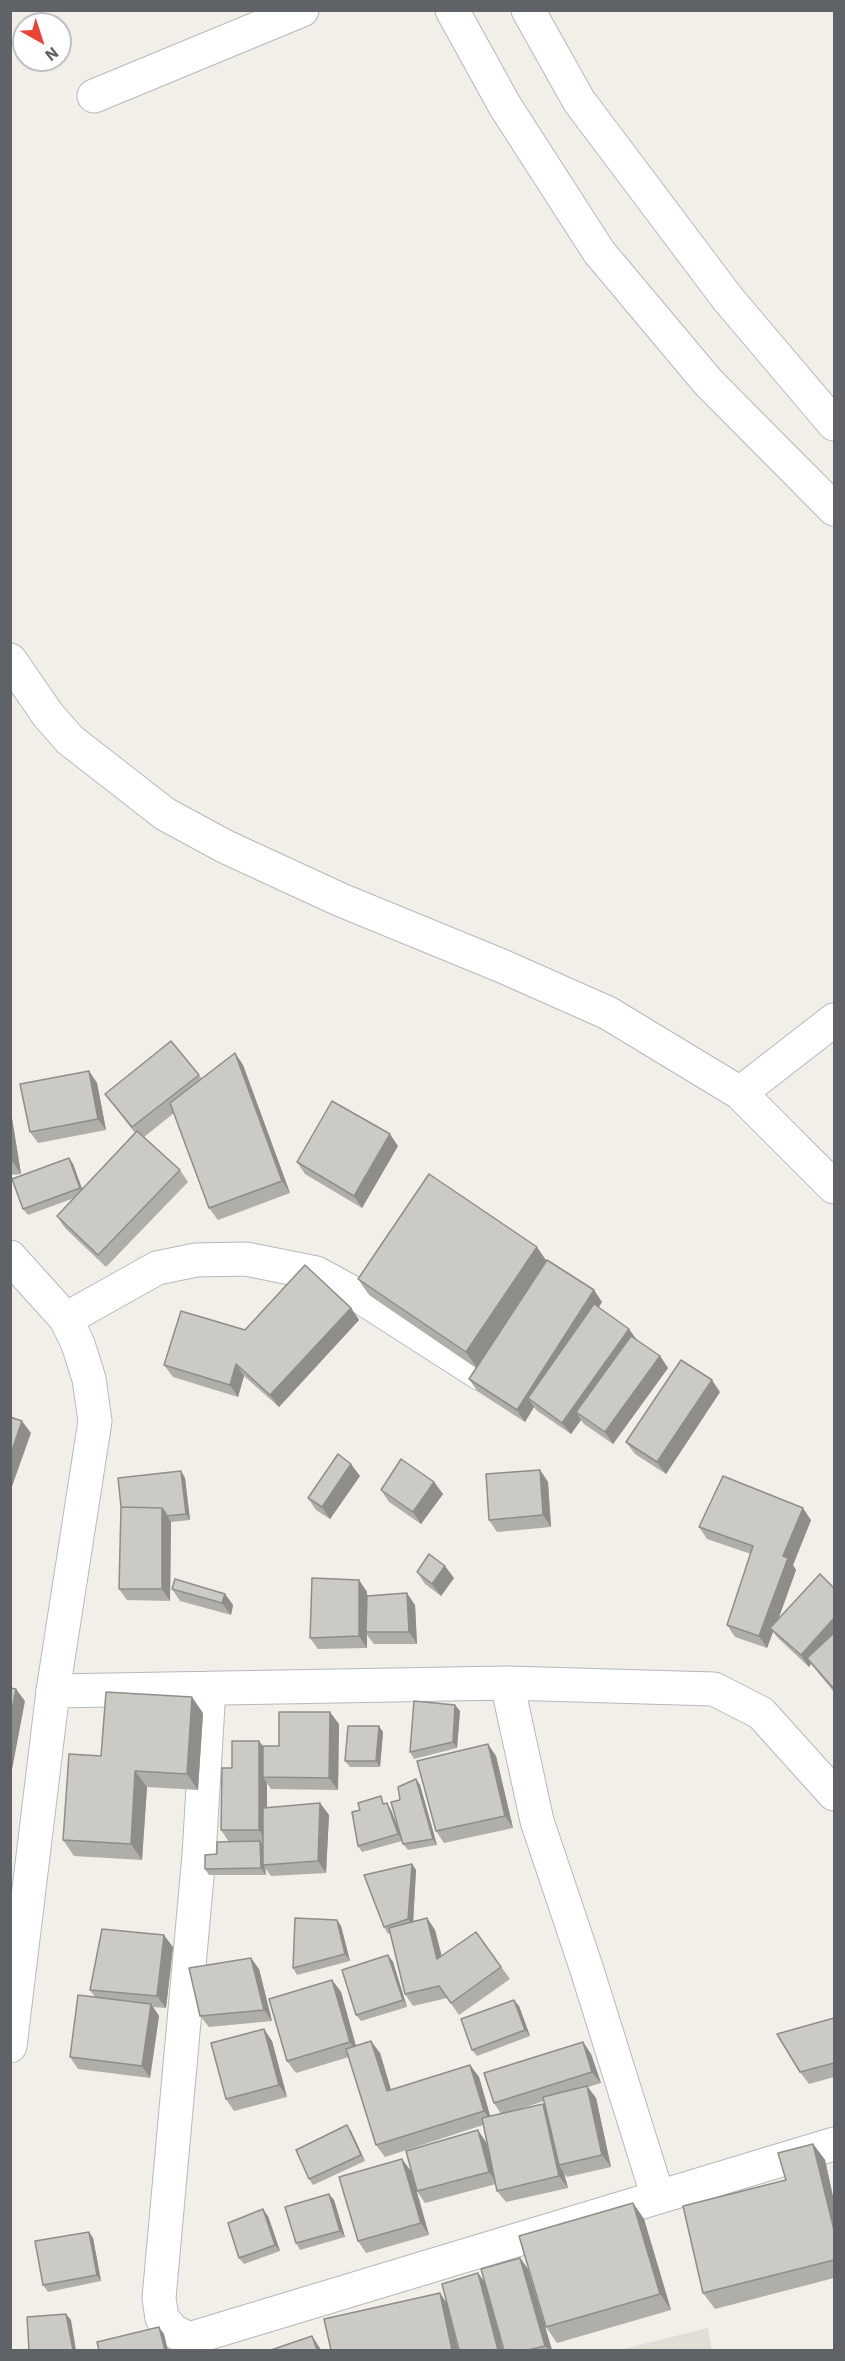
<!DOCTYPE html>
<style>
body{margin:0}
#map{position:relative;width:845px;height:2361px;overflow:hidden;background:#f1efe8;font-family:"IBM Plex Sans",sans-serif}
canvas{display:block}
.frame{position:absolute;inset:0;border:12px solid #5f6368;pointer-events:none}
.north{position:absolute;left:12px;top:12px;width:60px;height:60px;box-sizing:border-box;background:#fff;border:2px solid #bfc1c3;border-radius:50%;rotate:141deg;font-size:16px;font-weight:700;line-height:24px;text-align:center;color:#5f6368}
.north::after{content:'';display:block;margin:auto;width:21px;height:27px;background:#ea4335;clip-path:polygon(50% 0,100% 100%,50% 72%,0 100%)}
</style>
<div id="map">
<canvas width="845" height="2361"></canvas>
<div class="frame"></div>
<div class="north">N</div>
</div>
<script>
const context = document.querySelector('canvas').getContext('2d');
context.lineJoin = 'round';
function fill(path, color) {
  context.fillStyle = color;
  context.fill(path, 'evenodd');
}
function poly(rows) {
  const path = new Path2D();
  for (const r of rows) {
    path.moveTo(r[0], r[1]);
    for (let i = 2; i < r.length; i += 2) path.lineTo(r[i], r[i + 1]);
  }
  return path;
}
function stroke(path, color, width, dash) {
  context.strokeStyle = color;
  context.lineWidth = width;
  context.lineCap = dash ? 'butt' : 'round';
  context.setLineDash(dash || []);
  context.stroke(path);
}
fill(poly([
 [708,2328,712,2350,619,2350]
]), '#e1ded6');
const street = poly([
 [452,10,505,106,599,252,708,382,834,509],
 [528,10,579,101,728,299,834,424],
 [94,96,302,10],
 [10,660,48,715,70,740,165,814,226,847,341,900,502,966,608,1013,740,1093,834,1187],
 [740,1093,834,1020],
 [66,1319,157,1268,196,1260,246,1259,316,1273,364,1299,481,1374],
 [507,1683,537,1821,586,1967,658,2197],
 [209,1688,199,1855,159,2298,162,2318,173,2331,189,2339,834,2144],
 [53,1691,507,1683,714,1689,761,1713,834,1794]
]);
const secondary = poly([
 [10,1257,66,1319,78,1344,89,1379,95,1421,53,1691,10,2046]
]);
stroke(street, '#b5b8bc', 35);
stroke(secondary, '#b6babf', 35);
stroke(street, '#fff', 33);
stroke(secondary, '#fff', 33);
fill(poly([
 [235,1053,243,1065,290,1193,218,1220,209,1208,174,1113,144,1137,180,1170,188,1182,106,1267,65,1228,57,1216,74,1198,28,1215,23,1209,69,1158,73,1164,82,1189,135,1133,105,1094,199,1075,202,1079],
 [89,1071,97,1083,106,1130,38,1143,30,1132],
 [10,1106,21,1174,10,1175],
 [398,1146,362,1208,305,1174,297,1162],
 [547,1260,594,1290,602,1302,599,1307,637,1340,660,1356,668,1368,613,1444,584,1424,581,1420,571,1434,536,1410,534,1407,525,1422,477,1391,469,1379,476,1368,369,1295,358,1279],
 [351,1308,359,1320,279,1407,244,1376,238,1397,173,1377,164,1365,245,1330],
 [720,1392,666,1474,635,1454,626,1442],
 [540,1470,548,1482,551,1527,497,1532,489,1520],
 [181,1471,185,1478,190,1520,171,1522,170,1601,127,1600,119,1589],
 [360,1476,330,1519,316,1510,308,1498],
 [434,1482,443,1494,421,1524,389,1502,381,1490],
 [811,1520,793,1565,796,1570,778,1620,834,1588,834,1692,811,1664,809,1667,779,1639,773,1632,767,1648,735,1637,727,1625,751,1554,707,1539,699,1527],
 [417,1572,454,1578,441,1596,425,1584],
 [359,1580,367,1592,367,1596,415,1605,417,1644,374,1644,367,1635,367,1648,318,1649,310,1638],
 [172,1589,225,1594,233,1605,231,1615,180,1601],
 [455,1705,460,1711,457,1748,414,1759,410,1752],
 [203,1713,198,1790,147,1787,142,1860,74,1856,63,1840,101,1756],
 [339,1724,338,1790,271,1789,267,1783,267,1808,320,1803,329,1815,326,1873,271,1876,265,1868,266,1875,209,1875,205,1869,229,1842,221,1830,232,1768,259,1741,263,1747,279,1746],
 [383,1732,380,1767,350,1767,345,1761],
 [496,1756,513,1828,444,1843,436,1831],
 [416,1779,420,1785,437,1845,408,1850,403,1844,402,1841,362,1852,358,1846,386,1804,391,1810,400,1833,400,1800],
 [412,1864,416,1870,413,1922,427,1918,435,1930,442,1956,476,1932,510,1979,459,2015,447,1998,413,2006,405,1994,390,1933,388,1934,384,1927],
 [337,1920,341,1926,350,1961,297,1975,293,1968],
 [173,1947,166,2008,153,2007,159,2016,150,2078,78,2069,70,2057,95,1997,90,1990],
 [388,1955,393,1962,407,2007,361,2021,356,2015],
 [259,1969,272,2021,209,2027,200,2016],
 [332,1980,341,1992,356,2046,380,2053,391,2090,470,2065,479,2077,490,2116,501,2114,494,2103,583,2042,591,2054,601,2083,588,2087,596,2098,611,2167,567,2177,564,2173,568,2188,506,2202,497,2191,496,2184,425,2203,417,2191,486,2142,489,2152,483,2125,385,2157,376,2145,349,2057,296,2073,287,2061],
 [544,2101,546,2108,517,2110],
 [519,2006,530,2036,477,2056,472,2050],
 [834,2018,834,2077,809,2084,800,2072],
 [272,2041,287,2097,234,2111,226,2099],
 [351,2131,365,2161,313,2185,309,2179],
 [813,2144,825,2160,834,2201,834,2278,715,2309,703,2293],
 [411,2171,429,2235,366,2253,358,2241],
 [334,2200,345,2237,300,2250,296,2243],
 [633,2203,644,2219,671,2310,557,2343,546,2327],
 [268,2216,280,2251,244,2264,239,2258],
 [89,2232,93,2238,101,2281,48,2292,43,2285],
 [520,2258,528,2269,552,2350,504,2350,494,2314,503,2350,459,2350,450,2314,458,2350,331,2350,448,2304,485,2283]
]), '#afaea9');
fill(poly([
 [235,1053,243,1065,290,1193,282,1181],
 [89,1071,97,1083,106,1130,98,1119],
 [10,1106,21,1174,13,1162,10,1146],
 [390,1134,398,1146,362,1208,354,1196],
 [69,1158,73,1164,84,1194,80,1188],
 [537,1247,548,1263,477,1368,466,1352],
 [594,1290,602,1302,537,1404,528,1398,534,1407,525,1422,517,1410],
 [351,1308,359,1320,279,1407,270,1395],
 [629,1329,637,1340,576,1412,581,1420,571,1434,562,1423],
 [660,1356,668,1368,613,1444,605,1432],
 [236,1364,244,1376,238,1397,230,1385],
 [712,1380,720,1392,666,1474,657,1462],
 [22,1421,31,1433,10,1492,10,1456],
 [351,1464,360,1476,330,1519,322,1507],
 [540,1470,548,1482,551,1527,543,1515],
 [181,1471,185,1478,190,1520,186,1514],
 [434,1482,443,1494,421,1524,413,1512],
 [162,1508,171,1522,170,1601,162,1589],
 [803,1508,811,1520,793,1565,796,1570,774,1631,770,1628,773,1632,767,1648,759,1636,783,1556],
 [445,1566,454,1578,441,1596,432,1584],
 [359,1580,367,1592,367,1632,366,1632,367,1635,367,1648,359,1636],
 [407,1593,415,1605,417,1644,409,1632],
 [225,1594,233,1605,231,1615,222,1603],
 [834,1618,834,1639,807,1658,811,1664,809,1667,801,1655],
 [16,1689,25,1701,11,1775,10,1720],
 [192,1697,203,1713,198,1790,187,1774],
 [455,1705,460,1711,457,1748,453,1742],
 [330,1712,339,1724,338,1790,329,1778],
 [379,1726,383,1732,380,1767,376,1761],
 [259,1741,268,1753,263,1777,267,1783,267,1842,259,1830],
 [488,1744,496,1756,513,1828,505,1816],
 [135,1771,147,1787,142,1860,131,1844],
 [416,1779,420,1785,437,1845,433,1839],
 [320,1803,329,1815,326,1873,318,1861],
 [387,1803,391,1810,403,1841,398,1834],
 [260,1841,265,1848,263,1865,265,1868,266,1875,261,1868],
 [412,1864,416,1870,413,1925,408,1919],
 [427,1918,435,1930,445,1971,437,1959],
 [337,1920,341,1926,350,1961,345,1954],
 [164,1935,173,1947,166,2008,157,1996],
 [388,1955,393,1962,407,2007,403,2000],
 [251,1958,259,1969,272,2021,264,2010],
 [332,1980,341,1992,358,2054,350,2042],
 [514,2000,519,2006,530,2036,525,2030],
 [151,2004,159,2016,150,2078,142,2066],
 [264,2029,272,2041,287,2097,279,2085],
 [371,2041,380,2053,395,2103,387,2091],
 [583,2042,591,2054,601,2083,592,2072],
 [470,2065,479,2077,492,2122,484,2111],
 [587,2086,596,2098,611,2167,602,2155],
 [543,2104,551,2116,559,2165,564,2173,568,2188,559,2176],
 [347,2125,351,2131,365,2161,361,2155],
 [478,2130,486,2142,498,2184,489,2172],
 [813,2144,825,2160,834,2201,834,2230],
 [402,2159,411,2171,429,2235,421,2223],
 [329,2194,334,2200,345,2237,340,2231],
 [633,2203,644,2219,671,2310,660,2294],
 [263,2209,268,2216,280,2251,275,2245],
 [89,2232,93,2238,101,2281,97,2275],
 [520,2258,528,2269,552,2350,549,2350,545,2346],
 [478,2273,487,2285,503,2350,498,2350],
 [440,2293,448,2305,458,2350,452,2350],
 [66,2314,71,2320,76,2350,73,2350],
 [159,2327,164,2334,168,2350,165,2350],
 [312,2336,320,2348,321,2350,317,2350]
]), '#8f8d8a');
const building = poly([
 [171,1041,199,1075,132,1127,105,1094,171,1041],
 [235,1053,282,1181,209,1208,170,1103,235,1053],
 [89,1071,98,1119,30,1132,20,1084,89,1071],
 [332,1101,390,1134,354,1196,297,1162,332,1101],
 [137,1131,180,1170,98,1255,57,1216,137,1131],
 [10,1146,13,1162,10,1162,10,1146],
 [69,1158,80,1188,23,1209,12,1179,69,1158],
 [429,1174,537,1247,466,1352,358,1279,429,1174],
 [547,1260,594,1290,517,1410,469,1379,547,1260],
 [305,1265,351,1308,270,1395,236,1364,230,1385,164,1365,181,1311,245,1330,305,1265],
 [594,1304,629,1329,562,1423,528,1398,594,1304],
 [631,1336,660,1356,605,1432,576,1412,631,1336],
 [681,1360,712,1380,657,1462,626,1442,681,1360],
 [10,1417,22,1421,10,1456,10,1417],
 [338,1454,351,1464,322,1507,308,1498,338,1454],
 [401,1459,434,1482,413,1512,381,1490,401,1459],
 [540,1470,543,1515,489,1520,486,1474,540,1470],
 [181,1471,186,1514,166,1516,166,1514,162,1508,121,1507,118,1478,181,1471],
 [723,1476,803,1508,783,1556,788,1558,759,1636,727,1625,753,1546,699,1527,723,1476],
 [121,1507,162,1508,162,1589,119,1589,121,1507],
 [429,1554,445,1566,432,1584,417,1572,429,1554],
 [820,1574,834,1588,834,1618,801,1655,770,1628,820,1574],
 [312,1578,359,1580,359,1636,310,1638,312,1578],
 [175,1579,225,1594,222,1603,172,1589,175,1579],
 [407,1593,409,1632,366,1632,367,1596,407,1593],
 [834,1633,834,1689,807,1658,834,1633],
 [10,1688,16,1689,10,1720,10,1688],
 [106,1692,192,1697,187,1774,135,1771,131,1844,63,1840,69,1754,101,1756,106,1692],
 [414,1701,455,1705,453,1742,410,1752,414,1701],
 [279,1712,330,1712,329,1778,263,1777,263,1746,279,1746,279,1712],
 [348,1726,379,1726,376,1761,345,1761,348,1726],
 [232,1741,259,1741,259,1830,221,1830,222,1768,232,1768,232,1741],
 [488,1744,505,1816,436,1831,417,1761,488,1744],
 [416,1779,433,1839,403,1844,391,1802,400,1800,398,1787,416,1779],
 [381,1796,383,1804,387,1803,398,1834,358,1846,352,1812,360,1810,358,1803,381,1796],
 [320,1803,318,1861,263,1865,263,1808,320,1803],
 [260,1841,261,1868,205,1869,205,1855,217,1854,217,1842,260,1841],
 [412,1864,408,1919,384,1927,364,1875,412,1864],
 [295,1918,337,1920,345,1954,293,1968,295,1918],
 [427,1918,437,1959,476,1932,501,1967,451,2003,439,1986,405,1994,389,1928,427,1918],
 [102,1929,164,1935,157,1996,90,1990,102,1929],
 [388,1955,403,2000,356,2015,342,1970,388,1955],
 [251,1958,264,2010,200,2016,189,1968,251,1958],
 [332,1980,350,2042,287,2061,269,1999,332,1980],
 [78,1995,151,2004,142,2066,70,2057,78,1995],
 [514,2000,525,2030,472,2050,461,2019,514,2000],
 [834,2018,834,2063,800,2072,777,2034,834,2018],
 [264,2029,279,2085,226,2099,211,2043,264,2029],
 [371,2041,387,2091,470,2065,484,2111,376,2145,346,2049,371,2041],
 [583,2042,592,2072,494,2103,484,2073,583,2042],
 [587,2086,602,2155,559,2165,543,2097,587,2086],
 [543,2104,559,2176,497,2191,482,2118,543,2104],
 [347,2125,361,2155,309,2179,296,2150,347,2125],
 [478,2130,489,2172,417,2191,406,2151,478,2130],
 [813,2144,834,2230,834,2260,703,2293,683,2206,786,2180,778,2153,813,2144],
 [402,2159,421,2223,358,2241,339,2177,402,2159],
 [329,2194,340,2231,296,2243,285,2207,329,2194],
 [633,2203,660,2294,546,2327,519,2236,633,2203],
 [263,2209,275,2245,239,2258,228,2223,263,2209],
 [89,2232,97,2275,43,2285,35,2241,89,2232],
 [520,2258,545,2346,528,2350,504,2350,481,2269,520,2258],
 [478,2273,498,2350,459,2350,442,2284,478,2273],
 [440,2293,452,2350,331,2350,324,2319,440,2293],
 [66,2314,73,2350,29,2350,27,2317,66,2314],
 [159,2327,165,2350,99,2350,97,2342,159,2327],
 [312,2336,317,2350,271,2350,312,2336]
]);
fill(building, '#cccac5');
stroke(building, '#8f8d8a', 1.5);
</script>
